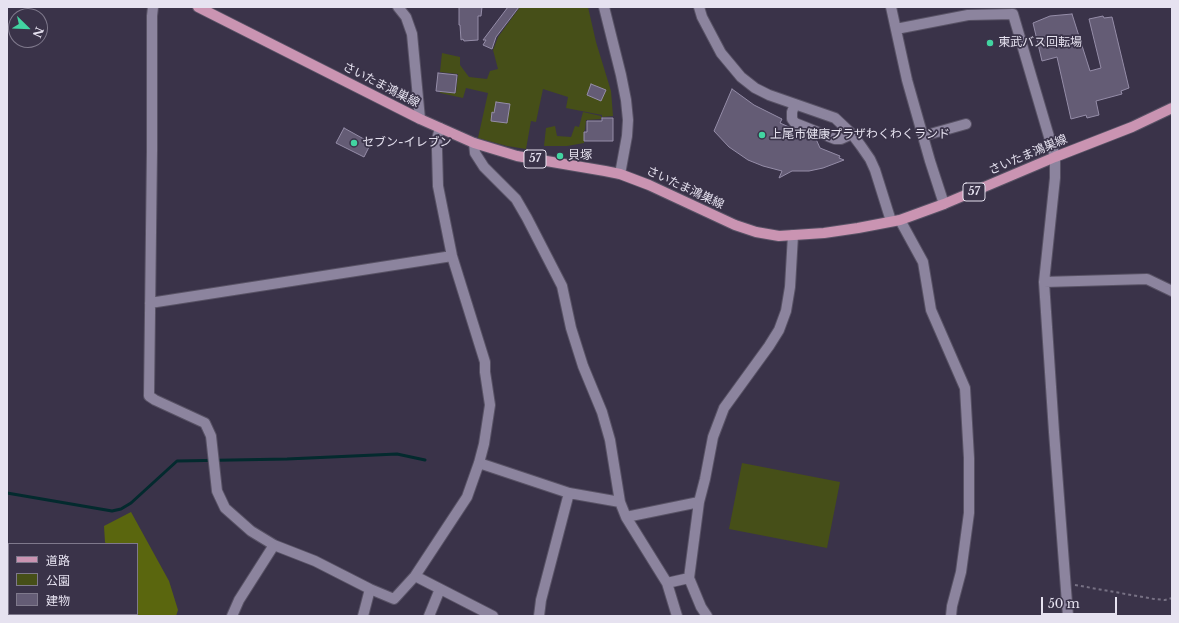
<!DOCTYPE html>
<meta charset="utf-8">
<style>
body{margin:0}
#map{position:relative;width:1179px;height:623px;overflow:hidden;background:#3a3349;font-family:"Libre Baskerville","Noto Sans JP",serif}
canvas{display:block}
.frame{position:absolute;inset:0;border:8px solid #e6e2f0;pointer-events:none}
.legend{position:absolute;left:8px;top:543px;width:130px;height:72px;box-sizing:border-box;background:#3a3349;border:1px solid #7f798c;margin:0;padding:5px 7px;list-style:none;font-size:12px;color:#e6e2f0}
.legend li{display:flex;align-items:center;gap:8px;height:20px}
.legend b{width:20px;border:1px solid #7f798c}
.north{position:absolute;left:8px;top:8px;width:40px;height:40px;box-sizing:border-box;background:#3a3349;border:1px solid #7f798c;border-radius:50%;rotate:113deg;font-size:11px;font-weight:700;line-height:16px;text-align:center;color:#e6e2f0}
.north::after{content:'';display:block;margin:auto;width:14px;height:18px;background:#42d4a1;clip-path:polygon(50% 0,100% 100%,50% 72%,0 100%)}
.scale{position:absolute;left:1041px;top:597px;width:76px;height:18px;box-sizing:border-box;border:2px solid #e6e2f0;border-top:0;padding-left:5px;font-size:12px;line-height:14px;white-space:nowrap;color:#e6e2f0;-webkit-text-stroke:3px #3a3349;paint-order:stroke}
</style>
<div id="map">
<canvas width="1179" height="623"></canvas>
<div class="frame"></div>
<ul class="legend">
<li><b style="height:5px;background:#ca94b2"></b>道路</li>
<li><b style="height:11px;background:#464f18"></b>公園</li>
<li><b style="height:11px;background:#645c75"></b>建物</li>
</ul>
<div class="north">N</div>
<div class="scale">50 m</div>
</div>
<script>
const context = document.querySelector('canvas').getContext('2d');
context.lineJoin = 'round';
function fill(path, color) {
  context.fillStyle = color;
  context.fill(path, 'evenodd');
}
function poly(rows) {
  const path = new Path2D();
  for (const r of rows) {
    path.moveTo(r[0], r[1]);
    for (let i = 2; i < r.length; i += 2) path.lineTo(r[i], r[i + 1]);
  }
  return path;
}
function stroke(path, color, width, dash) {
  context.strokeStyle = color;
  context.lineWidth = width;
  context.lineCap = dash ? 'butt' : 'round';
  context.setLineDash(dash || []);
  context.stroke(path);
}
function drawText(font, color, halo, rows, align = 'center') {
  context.font = font + ' "Libre Baskerville","Noto Sans JP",serif';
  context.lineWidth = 3.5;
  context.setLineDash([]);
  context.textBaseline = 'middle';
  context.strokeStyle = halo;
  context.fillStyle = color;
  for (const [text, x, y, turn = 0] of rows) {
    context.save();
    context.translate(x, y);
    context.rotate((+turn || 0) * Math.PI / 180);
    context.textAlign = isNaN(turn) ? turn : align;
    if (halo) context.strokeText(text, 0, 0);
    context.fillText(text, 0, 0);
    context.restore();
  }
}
fill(poly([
 [520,7,588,7,596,42,611,91,613,116,602,117,602,115,566,108,568,97,543,89,536,122,531,121,526,149,507,146,478,138,488,93,466,88,463,98,440,93,440,92,456,93,458,74,440,72,442,53,460,57,460,65,469,77,487,79,490,71,498,69,493,50,498,37],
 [583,112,601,116,601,119,586,120,585,130,584,131,584,143,567,146,544,146,546,128,555,126,557,136,571,137,575,126,579,127],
 [742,463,840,482,827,548,729,529]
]), '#464f18');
fill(poly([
 [131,512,169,581,178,610,176,616,126,616,126,614,137,614,137,544,106,544,105,542,104,526],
 [7,584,9,584,9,614,65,614,65,616,7,616]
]), '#5a660e');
stroke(poly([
 [7,493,112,511,121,509,131,503,177,461,287,459,397,454,425,460]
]), '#032a2e', 3);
const building = poly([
 [459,7,482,7,481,16,478,16,478,40,464,41,463,39,461,40,460,25,459,25,459,7],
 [508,7,519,7,496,37,492,49,483,45,486,40,483,40,508,7],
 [1072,14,1090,71,1101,68,1089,19,1103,16,1104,18,1112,17,1129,88,1121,91,1122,94,1096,101,1099,115,1087,118,1086,115,1071,119,1057,57,1042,61,1033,23,1050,16,1072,14],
 [438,73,457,75,455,93,436,91,438,73],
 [591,84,606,90,601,101,587,95,591,84],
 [732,89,754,105,782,119,780,123,816,139,820,148,840,156,839,158,844,160,823,168,809,171,792,171,779,178,782,171,763,166,748,160,729,147,714,131,732,89],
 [496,102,510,104,507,123,491,121,492,112,494,113,496,102],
 [602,118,613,118,613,141,584,141,584,132,587,132,587,121,602,121,602,118],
 [344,128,371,143,364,157,336,143,344,128]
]);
fill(building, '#645c75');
stroke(building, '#958da8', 1);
const minor = poly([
 [153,7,152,16,152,150,149,396,155,400,205,423,211,436,217,491,225,508,251,531,274,545,315,561,370,589,394,599,415,576,467,497,479,463,484,444,490,405,485,372,485,362,452,256,438,186,437,150,437,139,440,128],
 [398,7,406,17,412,34,420,119],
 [604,7,621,75,626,100,628,120,627,136,620,174],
 [699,7,702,17,721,53,741,77,755,88,769,95,835,118,852,134,861,146,870,159,875,170,891,221],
 [891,7,907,80,930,161,944,204],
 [896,29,968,15,1013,14,1055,157,1055,178,1044,282,1054,432,1068,616],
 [795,104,792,112,792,119,795,123,835,139,841,139,852,134],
 [923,136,966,124],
 [474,143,475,153,484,167,516,199,527,218,562,286,571,328,583,366,602,412,610,440,620,502,626,517,667,583,677,616],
 [900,220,923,262,931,310,965,388,969,458,969,513,961,572,952,606,951,616],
 [1044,282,1147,279,1172,291],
 [150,303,452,256],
 [479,463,569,493,620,502],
 [626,517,699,502,705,479,713,437,724,408,769,346,779,330,786,311,790,287,793,235],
 [415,576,493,616],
 [689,578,699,502],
 [7,583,9,583],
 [667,583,689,578,701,607,707,616],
 [51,614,52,616],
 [232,616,239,600,274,545],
 [363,616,370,589],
 [429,616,440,589],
 [539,616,541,600,569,493]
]);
const major = poly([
 [198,7,420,119,474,143,517,156,605,171,620,174,649,185,735,225,756,232,779,236,824,233,858,228,900,220,944,204,1055,157,1132,127,1172,108]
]);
stroke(minor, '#585265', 12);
stroke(major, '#585265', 12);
stroke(poly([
 [1075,585,1154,599,1165,600,1172,598]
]), '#777184', 2, [3, 3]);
stroke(minor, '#8c849e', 10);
stroke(major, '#ca94b2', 10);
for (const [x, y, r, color] of [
 [990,43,4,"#42d4a1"],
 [762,135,4,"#42d4a1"],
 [354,143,4,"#42d4a1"],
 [560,156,4,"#42d4a1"]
]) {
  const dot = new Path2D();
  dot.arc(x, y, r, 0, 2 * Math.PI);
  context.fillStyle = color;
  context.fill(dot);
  stroke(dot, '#3a3349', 1.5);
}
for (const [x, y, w] of [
 [535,159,22],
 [974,192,22]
]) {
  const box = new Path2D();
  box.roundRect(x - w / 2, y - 9, w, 18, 3);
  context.fillStyle = '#3a3349';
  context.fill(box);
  stroke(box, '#e6e2f0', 1);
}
drawText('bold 11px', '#e6e2f0', null, [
 ["57",535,159],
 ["57",974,192]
]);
drawText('12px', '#e6e2f0', '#3a3349', [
 ["東武バス回転場",998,43],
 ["上尾市健康プラザわくわくランド",770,135],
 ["セブン-イレブン",362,143],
 ["貝塚",568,156]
], 'left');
drawText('12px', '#e6e2f0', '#3a3349', [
 ["さいたま鴻巣線",381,85,27],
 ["さいたま鴻巣線",1028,155,-23],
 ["さいたま鴻巣線",685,188,25]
]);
</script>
